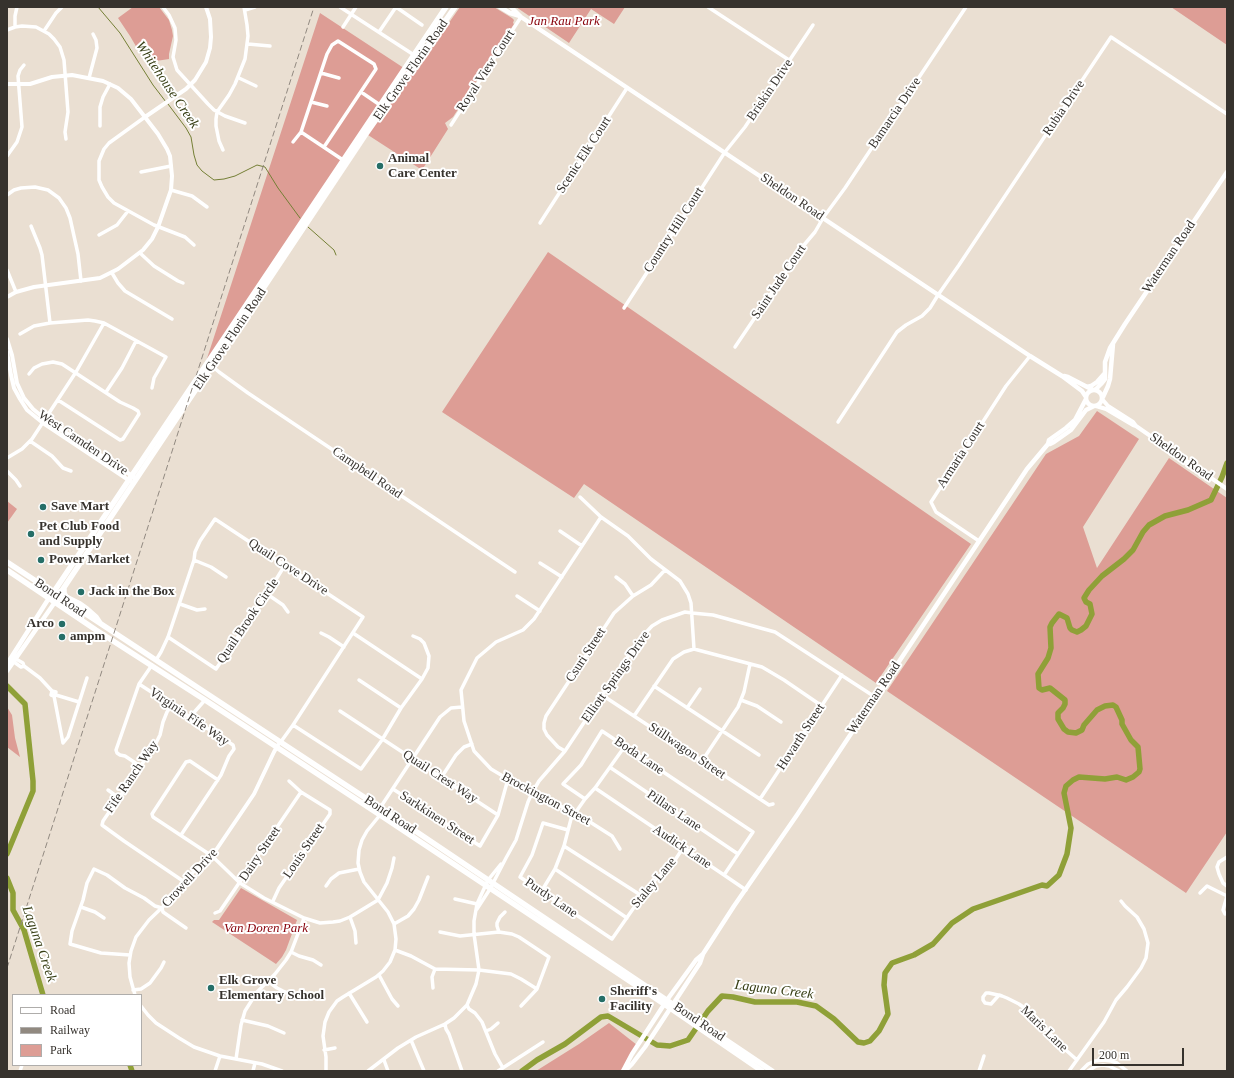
<!DOCTYPE html>
<style>
body{margin:0}
#map{position:relative;width:1234px;height:1078px;overflow:hidden;background:#eadfd2;font-family:Georgia,serif}
canvas{display:block}
.frame{position:absolute;inset:0;border:8px solid #36322d;pointer-events:none}
.legend{position:absolute;left:12px;top:994px;width:130px;height:72px;box-sizing:border-box;background:#fff;border:1px solid #afadab;margin:0;padding:5px 7px;list-style:none;font-size:12px;color:#36322d}
.legend li{display:flex;align-items:center;gap:8px;height:20px}
.legend b{width:20px;border:1px solid #afadab}
.scale{position:absolute;left:1092px;top:1048px;width:92px;height:18px;box-sizing:border-box;border:2px solid #36322d;border-top:0;padding-left:5px;font-size:12px;line-height:14px;white-space:nowrap;color:#36322d;-webkit-text-stroke:3px #fff;paint-order:stroke}
</style>
<div id="map">
<canvas width="1234" height="1078"></canvas>
<div class="frame"></div>
<ul class="legend">
<li><b style="height:5px;background:#fff"></b>Road</li>
<li><b style="height:5px;background:#918980"></b>Railway</li>
<li><b style="height:11px;background:#dd9d95"></b>Park</li>
</ul>
<div class="scale">200 m</div>
</div>
<script>
const context = document.querySelector('canvas').getContext('2d');
context.lineJoin = 'round';
function fill(path, color) {
  context.fillStyle = color;
  context.fill(path, 'evenodd');
}
function poly(rows) {
  const path = new Path2D();
  for (const r of rows) {
    if (r.length === 3) {
      path.moveTo(r[0] + r[2], r[1]);
      path.arc(r[0], r[1], r[2], 0, 2 * Math.PI);
      continue;
    }
    path.moveTo(r[0], r[1]);
    for (let i = 2; i < r.length; i += 2) path.lineTo(r[i], r[i + 1]);
  }
  return path;
}
function stroke(path, color, width, dash) {
  context.strokeStyle = color;
  context.lineWidth = width;
  context.lineCap = dash ? 'butt' : 'round';
  context.setLineDash(dash || []);
  context.stroke(path);
}
function drawText(font, color, halo, rows, align = 'center') {
  context.font = font + ' Georgia,serif';
  context.lineWidth = 4;
  context.setLineDash([]);
  context.textBaseline = 'middle';
  context.strokeStyle = halo;
  context.fillStyle = color;
  for (const [text, x, y, turn = 0] of rows) {
    context.save();
    context.translate(x, y);
    context.rotate((+turn || 0) * Math.PI / 180);
    context.textAlign = isNaN(turn) ? turn : align;
    if (halo) context.strokeText(text, 0, 0);
    context.fillText(text, 0, 0);
    context.restore();
  }
}
fill(poly([
 [133,7,159,7,169,20,172,30,173,36,169,54,169,59,156,61,158,74,157,75,149,67,141,55,130,36,118,18],
 [460,7,494,7,512,18,514,20,513,23,514,24,453,117,445,123,448,129,422,170,368,135,196,392,320,13,413,74],
 [516,7,625,7,614,24,591,9,569,43],
 [1171,7,1227,7,1227,45],
 [548,252,971,544,876,683,584,484,574,498,442,412],
 [1097,411,1139,439,1083,527,1097,568,1169,458,1227,498,1227,832,1186,893,887,691,1046,454,1079,436],
 [7,501,17,509,7,523],
 [7,707,12,715,15,738,20,757,7,747],
 [241,888,297,920,286,950,282,957,276,964,212,922,214,920,219,920],
 [609,1023,637,1045,623,1071,536,1071,579,1044]
]), '#dd9d95');
stroke(poly([
 [98,7,120,33,153,85,166,102],
 [168,104,186,128,191,137,194,155,197,165,202,171,214,180,224,179,235,176,257,165,265,167,278,188,300,218],
 [308,227,334,250,336,255]
]), '#747f35', 1);
stroke(poly([
 [7,686,25,704,33,781,33,791,7,854],
 [7,878,13,893,13,910,24,930,43,995],
 [130,1065,132,1071],
 [522,1071,537,1060,565,1044,601,1017,608,1016,657,1045,670,1046,688,1040,708,1011,722,996,733,997,755,1002,797,1002,816,1006,834,1019,858,1042,864,1043,870,1041,879,1031,888,1014,884,985,885,973,892,963,914,955,933,944,952,923,973,909,1042,885,1047,886,1059,875,1067,854,1071,828,1064,793,1066,786,1073,780,1079,777,1105,779,1117,777,1126,780,1133,777,1139,772,1140,769,1138,747,1131,740,1122,724,1122,720,1116,707,1113,705,1105,706,1097,710,1084,725,1082,730,1076,733,1068,732,1064,729,1058,719,1058,713,1063,708,1065,704,1065,700,1050,688,1042,690,1039,688,1038,674,1048,658,1051,648,1050,627,1052,623,1059,614,1067,618,1070,628,1072,630,1077,632,1081,630,1086,626,1092,614,1090,604,1086,602,1084,598,1089,590,1102,576,1124,559,1133,550,1143,532,1149,525,1165,516,1188,510,1211,500,1222,477,1227,463]
]), '#8fa038', 5.5);
stroke(poly([
 [163,7,169,15,175,28,176,40,173,57,177,70,208,104,214,110,225,116,245,123],
 [340,7,414,55],
 [396,7,422,25],
 [708,7,789,60],
 [245,10,255,7],
 [15,27,15,16,17,7],
 [343,27,356,7],
 [7,30,15,27,22,26,36,27,49,34,54,39,60,47,64,60,68,112,65,132,66,139],
 [44,31,56,13,62,7],
 [379,32,396,7],
 [248,44,270,46],
 [321,73,339,78],
 [89,78,97,48,96,40,93,34],
 [239,78,256,86],
 [361,92,380,105],
 [311,102,327,106],
 [145,117,109,143,104,149,99,161,99,180,102,187,108,197,114,203,154,225,185,237,194,245],
 [451,125,521,17],
 [100,126,100,107,103,97,110,84],
 [301,132,327,54,332,45,338,41,374,64,376,69,324,147],
 [293,142,301,132,343,160],
 [223,150,219,141,216,126,216,119,217,112,229,95,235,84,245,59,248,36,247,25,244,7],
 [7,156,17,142,22,127,18,76,20,70,24,65],
 [141,172,171,166],
 [171,190,192,196,207,207],
 [7,195,14,190,21,188,35,187,48,190,59,198,66,208,70,218,78,254,81,281],
 [540,223,627,88],
 [31,226,40,248,42,255,50,323],
 [99,235,117,225,128,211],
 [140,253,154,266,178,281,183,283],
 [7,270,16,292],
 [112,273,118,283,125,291,172,319],
 [624,308,725,152,745,127,813,25],
 [20,334,34,326,50,323,88,320,95,321,104,323,166,357,154,378,152,388],
 [735,347,804,245,815,232,823,218,845,188,966,7],
 [212,366,219,372,248,393,515,572],
 [29,374,34,368,42,364,53,362,62,364,120,402,133,408,138,411,139,414,123,439,120,440,58,400],
 [106,392,122,368,136,341],
 [838,422,897,332,906,325,922,316,930,308,938,295,959,265,1111,37,1227,114],
 [30,441,52,456,63,468,71,471],
 [7,458,22,449,32,439,76,372,104,323],
 [7,471,16,480,20,486],
 [580,497,601,517,628,536,651,559,680,581,688,594,691,603,694,649],
 [601,517,534,619,523,630,496,642,477,658,461,690,464,721,474,751,491,769,523,788,579,815,612,836,620,849],
 [560,531,582,546],
 [979,541,936,512,931,502,1006,386,1030,356],
 [194,560,211,567,226,577],
 [540,563,562,577],
 [616,577,625,584,633,596],
 [267,594,283,605,288,612],
 [517,596,540,611],
 [180,604,197,610,205,609],
 [321,633,329,637,344,647],
 [353,633,422,679],
 [168,637,216,669,267,594,285,565],
 [16,659,23,663,24,666,40,678,52,691],
 [156,660,161,652,168,637,194,560,195,552,200,541,215,519,363,617,293,725,280,743],
 [14,662,21,667,24,666],
 [359,680,401,708],
 [139,684,233,745,234,749,229,756,221,775,181,835],
 [654,686,759,755],
 [56,695,79,702],
 [602,695,769,805,773,804],
 [54,696,51,695,52,691,56,692,54,696,63,743],
 [741,700,757,706,781,722],
 [172,705,167,712,163,722,160,735,155,745,103,821,102,825,124,841,183,881],
 [687,708,700,689],
 [340,711,498,815],
 [634,716,673,659,684,652,694,649,762,667,784,680,822,706],
 [190,717,205,700],
 [293,725,361,769,382,740,401,708,422,679,428,668,429,656,424,643,420,639,413,636],
 [63,743,68,737,87,678],
 [565,751,558,747,547,735,544,729,544,723,546,716,614,613,633,596,651,585,665,570],
 [702,761,738,707,744,692,750,664],
 [140,766,125,756,120,755,117,753,116,750,139,684,152,665],
 [611,768,738,854],
 [441,778,456,755,464,747,472,744],
 [218,780,190,761,186,762,152,814,153,817,212,856,240,883,264,898,304,918,320,923,333,922,340,921,350,917,378,900,387,883,392,868,394,858],
 [393,789,480,846,498,815,508,779],
 [108,790,119,798],
 [585,799,563,784,581,765,602,731,753,832,724,875,595,788],
 [760,799,842,675],
 [380,808,440,717,451,708,462,707],
 [568,830,543,823,532,855,520,877,612,939,642,896,657,878,669,869,683,848],
 [564,846,642,896],
 [1227,857,1219,862,1217,867,1219,874,1223,883,1227,886],
 [555,869,627,918],
 [724,875,746,890],
 [326,886,331,879,339,873,359,869],
 [541,892,555,869,564,846,571,819,585,799,595,788,625,746],
 [1200,893,1207,886,1227,896],
 [1227,896,1223,910,1225,914,1227,913],
 [455,899,477,904],
 [273,901,279,888,330,814,330,810,301,792,289,781],
 [81,907,95,912,104,918],
 [477,909,490,889,506,858,516,840,528,802,532,793,539,781,565,751,639,640,652,626,662,620,685,612,692,613,713,615,775,632,875,697],
 [215,913,220,911,301,792],
 [350,917,355,931,356,943],
 [394,924,408,916,414,909,419,900,428,877],
 [440,932,460,936,499,932,512,934,519,937,549,957,537,989,521,1006],
 [499,932,497,926,497,923,500,917,505,912],
 [395,950,411,956,435,969,479,970,511,974,521,979,537,989],
 [291,952,299,956,313,960,321,965],
 [130,955,101,953,70,944,72,931,83,900,87,883,94,869,107,875,125,888,144,898,155,906,162,908,163,912,186,928],
 [379,975,392,999,398,1006],
 [269,980,269,982,277,988,283,991,295,996],
 [433,988,432,977,435,969],
 [133,990,141,989,150,983,161,968,164,962],
 [349,993,367,1022],
 [135,995,130,977,129,963,131,951,136,937,149,920,174,896,183,881,212,856],
 [999,995,991,1004,985,1003,983,1000,983,997,986,993,989,993,998,995,999,995,1002,996,1007,998,1019,1004,1034,1015,1059,1044,1077,1060],
 [467,1005,469,1009,475,1013,482,1022,495,1054,503,1068],
 [141,1006,148,1015,156,1023,179,1038,194,1047,220,1056,262,1064,282,1071],
 [242,1020,268,1026,284,1033],
 [445,1024,446,1029,449,1034,462,1071],
 [486,1031,491,1029,498,1023],
 [411,1040,424,1071],
 [324,1050,335,1048],
 [236,1059,241,1025,245,1011,257,992,275,974,286,960,291,952,304,918],
 [384,1060,388,1071],
 [20,1071,22,1065],
 [215,1071,220,1056],
 [253,1071,255,1063],
 [326,1071,326,1057,323,1036,325,1022,329,1012,337,1001,343,997,376,977,383,971,390,962,395,950,396,939,394,924,388,912,364,882,360,872,358,863,359,850,362,840,367,831,380,815],
 [368,1071,398,1048,416,1037,445,1024,454,1018,467,1005,476,984,479,970,474,934,474,921,477,904,488,880,501,864],
 [498,1071,543,1042],
 [979,1071,984,1056],
 [1069,1071,1104,1022,1116,1000,1127,987,1141,968,1146,958,1148,943,1144,929,1137,917,1125,906,1121,901],
 [1081,1071,1088,1064,1095,1061,1103,1060,1111,1061,1117,1063,1127,1071],
 [1088,1071,1096,1066,1103,1065,1109,1066,1119,1071]
]), '#fff', 3.5);
stroke(poly([
 [7,84,30,84,52,77,72,75,103,81,118,88,131,99,158,134,167,149,170,156,172,176,171,190,158,227,152,239,143,250,118,269,100,278,34,287,16,292,7,297],
 [145,117,186,89,195,80,206,62,210,48,211,37,210,19,206,7],
 [7,339,12,355,17,383,24,398,33,409,45,419,134,477],
 [7,352,11,375,14,388,20,399,27,410,43,423,130,481],
 [1102,399,1108,406,1133,422,1136,426],
 [1096,406,1106,409,1133,425,1136,426,1227,489],
 [212,856,254,794,274,752,278,745]
]), '#fff', 4);
stroke(poly([
 [500,7,510,13,520,16],
 [511,7,521,17,1030,356,1062,376,1082,391,1086,397],
 [1064,376,1068,377,1093,390],
 [1087,387,1091,386,1097,382,1105,373],
 [1094,398,8],
 [1095,390,1101,384,1105,379,1105,362,1110,348,1125,324,1227,172],
 [1103,397,1108,386,1110,379,1113,344],
 [1048,444,1050,444,1054,442,1071,430,1086,410,1094,406],
 [7,664,49,598],
 [7,671,55,602],
 [623,1071,632,1054,667,1000,696,960,703,954],
 [625,1071,632,1064,645,1047,700,963,703,954,734,906,797,815,1027,469,1048,444,1049,440,1066,428,1075,420,1086,399]
]), '#fff', 4.5);
stroke(poly([
 [7,562,408,826,772,1071],
 [7,570,96,630,205,700,380,815,670,1008,762,1071],
 [64,588,64,593,66,597,80,604,87,609,96,617,100,623],
 [51,596,446,7],
 [57,598,366,134,455,7]
]), '#fff', 5.5);
stroke(poly([
 [7,968,314,7]
]), '#918980', 1, [6, 3]);
for (const [x, y, r, color] of [
 [380,166,4,"#256e67"],
 [43,507,4,"#256e67"],
 [31,534,4,"#256e67"],
 [41,560,4,"#256e67"],
 [81,592,4,"#256e67"],
 [62,624,4,"#256e67"],
 [62,637,4,"#256e67"],
 [211,988,4,"#256e67"],
 [602,999,4,"#256e67"]
]) {
  const dot = new Path2D();
  dot.arc(x, y, r, 0, 2 * Math.PI);
  context.fillStyle = color;
  context.fill(dot);
  stroke(dot, '#fff', 1.5);
}
drawText('italic 13px', '#88020b', '#fff', [
 ["Jan Rau Park",564,22],
 ["Van Doren Park",266,929]
]);
drawText('13px', '#36322d', '#fff', [
 ["Elk Grove Florin Road",411,70,-55],
 ["Royal View Court",486,71,-57],
 ["Briskin Drive",770,90,-56],
 ["Rubia Drive",1064,108,-56],
 ["Bamarcia Drive",895,113,-56],
 ["Scenic Elk Court",584,155,-57],
 ["Sheldon Road",792,197,34],
 ["Country Hill Court",674,230,-57],
 ["Waterman Road",1169,257,-56],
 ["Saint Jude Court",779,282,-56],
 ["Elk Grove Florin Road",230,339,-56],
 ["West Camden Drive",83,443,34],
 ["Armaria Court",961,455,-57],
 ["Sheldon Road",1181,457,35],
 ["Campbell Road",367,473,34],
 ["Quail Cove Drive",288,567,33],
 ["Bond Road",60,598,34],
 ["Quail Brook Circle",248,621,-56],
 ["Csuri Street",586,655,-57],
 ["Elliott Springs Drive",616,677,-55],
 ["Waterman Road",874,698,-56],
 ["Virginia Fife Way",189,717,34],
 ["Hovarth Street",801,737,-57],
 ["Stillwagon Street",687,751,34],
 ["Boda Lane",639,756,34],
 ["Fife Ranch Way",132,777,-56],
 ["Quail Crest Way",440,777,33],
 ["Brockington Street",546,799,28],
 ["Pillars Lane",674,811,34],
 ["Bond Road",390,815,33],
 ["Sarkkinen Street",437,818,33],
 ["Audick Lane",682,847,34],
 ["Louis Street",304,851,-56],
 ["Dairy Street",260,854,-56],
 ["Crowell Drive",190,878,-47],
 ["Staley Lane",654,883,-50],
 ["Purdy Lane",551,898,34],
 ["Bond Road",699,1022,34],
 ["Maris Lane",1044,1029,44]
]);
drawText('bold 13px', '#36322d', '#fff', [
 ["Animal",388,159],
 ["Care Center",388,174],
 ["Save Mart",51,507],
 ["Pet Club Food",39,527],
 ["and Supply",39,542],
 ["Power Market",49,560],
 ["Jack in the Box",89,592],
 ["Arco",54,624,"right"],
 ["ampm",70,637],
 ["Elk Grove",219,981],
 ["Elementary School",219,996],
 ["Sheriff's",610,992],
 ["Facility",610,1007]
], 'left');
drawText('italic 14px', '#373e14', '#fff', [
 ["Whitehouse Creek",167,85,56],
 ["Laguna Creek",39,944,71],
 ["Laguna Creek",774,990,7]
]);
</script>
